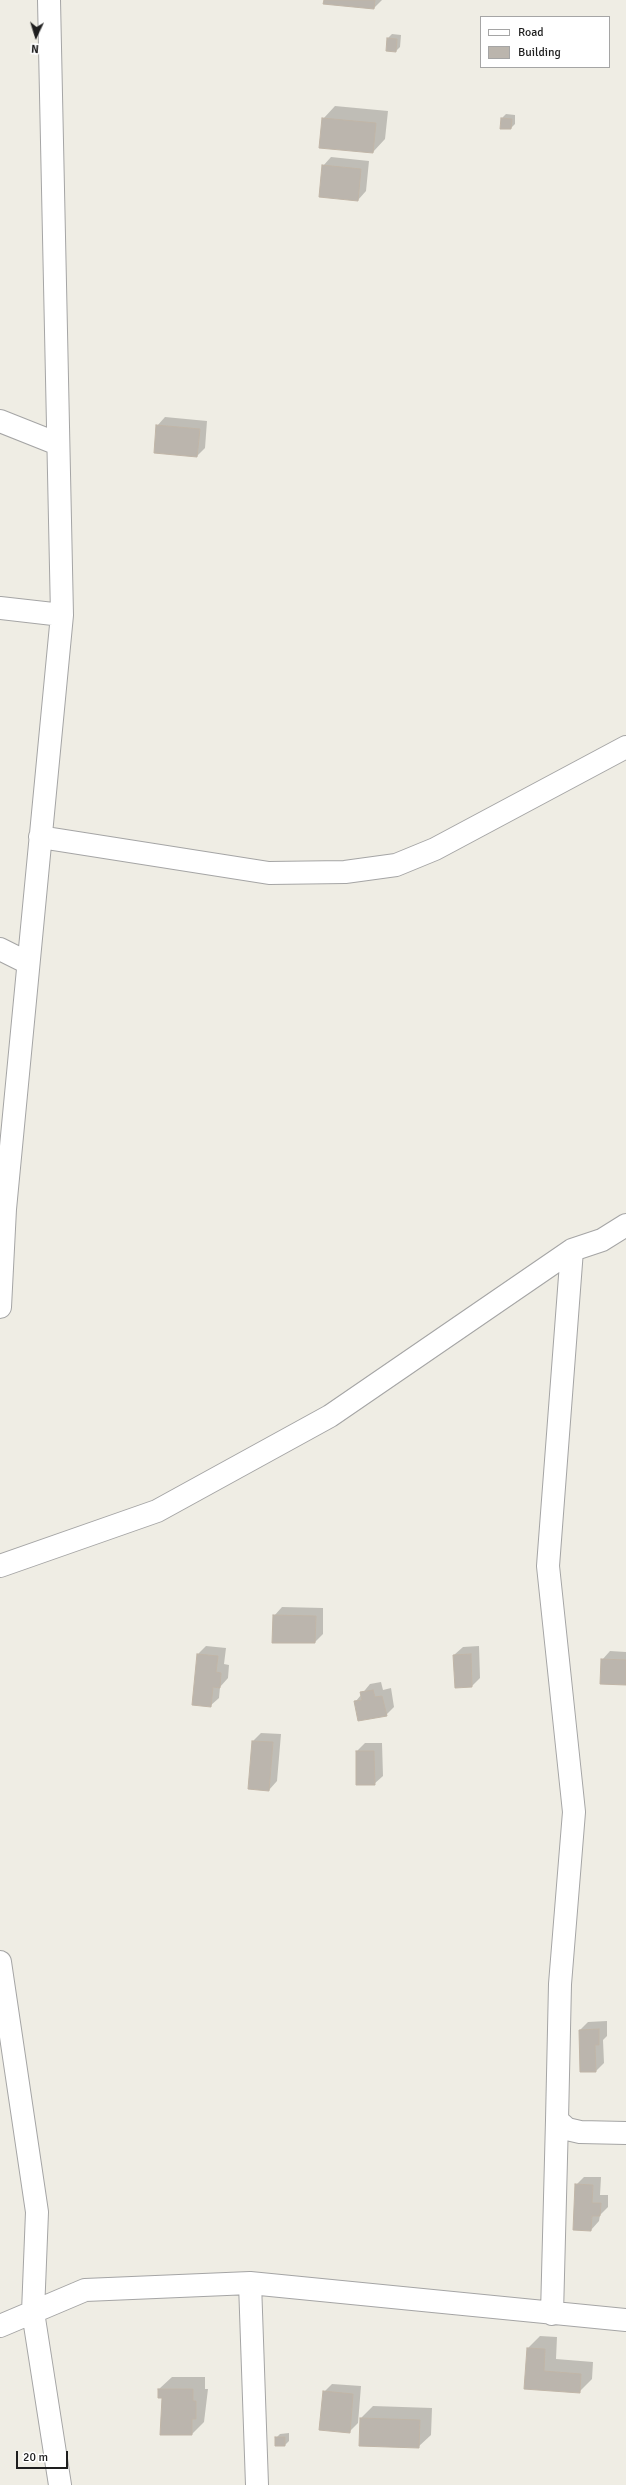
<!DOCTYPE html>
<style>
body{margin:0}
#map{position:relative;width:626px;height:2485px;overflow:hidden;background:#efede4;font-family:Signika,sans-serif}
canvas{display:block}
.legend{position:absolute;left:480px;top:16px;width:130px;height:52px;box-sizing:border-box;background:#fff;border:1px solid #a5a5a5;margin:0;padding:5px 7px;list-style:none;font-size:12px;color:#1e1e1e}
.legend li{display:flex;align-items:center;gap:8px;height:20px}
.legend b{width:20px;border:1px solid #a5a5a5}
.north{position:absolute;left:16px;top:16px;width:40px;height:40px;-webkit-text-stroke:3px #fff;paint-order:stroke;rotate:184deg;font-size:11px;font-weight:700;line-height:16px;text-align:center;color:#1e1e1e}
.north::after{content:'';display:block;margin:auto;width:14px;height:18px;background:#1e1e1e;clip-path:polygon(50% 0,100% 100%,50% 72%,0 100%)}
.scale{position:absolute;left:16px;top:2451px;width:52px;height:18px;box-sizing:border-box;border:2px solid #1e1e1e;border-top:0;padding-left:5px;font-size:12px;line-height:14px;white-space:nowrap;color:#1e1e1e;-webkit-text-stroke:3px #fff;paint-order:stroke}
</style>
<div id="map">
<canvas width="626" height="2485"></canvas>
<ul class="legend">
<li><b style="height:5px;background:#fff"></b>Road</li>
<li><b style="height:11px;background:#bbb5ad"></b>Building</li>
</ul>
<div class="north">N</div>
<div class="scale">20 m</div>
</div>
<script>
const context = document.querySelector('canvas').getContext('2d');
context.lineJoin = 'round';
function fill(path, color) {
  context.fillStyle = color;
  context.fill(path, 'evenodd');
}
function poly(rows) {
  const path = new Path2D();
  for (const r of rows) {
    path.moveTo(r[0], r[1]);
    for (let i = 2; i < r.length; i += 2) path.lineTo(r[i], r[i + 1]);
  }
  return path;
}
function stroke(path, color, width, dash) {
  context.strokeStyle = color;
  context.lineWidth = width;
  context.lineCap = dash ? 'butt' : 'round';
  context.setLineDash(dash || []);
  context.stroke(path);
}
fill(poly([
 [325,0,382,0,374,8],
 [392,34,401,35,400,47,396,51,388,38],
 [335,106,388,111,385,139,373,152,323,119],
 [506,114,515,115,515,124,511,128,502,118],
 [331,157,369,161,366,191,358,200,323,166],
 [165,417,207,421,205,448,197,456,157,426],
 [282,1607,323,1608,323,1634,315,1642,274,1616],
 [206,1646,226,1648,224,1664,229,1665,228,1678,220,1687,219,1698,210,1706,198,1654],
 [479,1646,480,1678,472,1686,454,1655,463,1647],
 [610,1651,626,1652,626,1683,602,1660],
 [381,1682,383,1690,391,1688,394,1707,386,1715,356,1701,370,1684],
 [261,1733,281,1734,277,1781,269,1790,250,1788,253,1741],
 [365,1743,382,1743,383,1776,374,1784,357,1751],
 [607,2021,607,2036,603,2040,604,2063,596,2071,580,2030,588,2022],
 [584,2177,601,2177,600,2195,608,2195,608,2207,600,2215,599,2221,591,2230,576,2185],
 [540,2336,557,2337,556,2359,593,2362,592,2379,579,2392,525,2388,528,2348],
 [172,2377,205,2377,205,2389,208,2389,204,2422,192,2434,159,2389],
 [332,2384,361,2386,358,2423,349,2432,324,2392],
 [373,2406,432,2408,431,2435,418,2447,361,2418],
 [289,2433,289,2441,285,2445,276,2438,280,2434]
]), '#0003');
const building = poly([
 [324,0,375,0,374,9,323,4,324,0],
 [387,38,397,39,396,52,386,51,387,38],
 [322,118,376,123,373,153,319,148,322,118],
 [501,118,512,119,511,129,500,129,501,118],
 [322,165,361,169,358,201,319,197,322,165],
 [156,425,200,429,197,457,154,453,156,425],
 [273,1615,316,1616,315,1643,272,1643,273,1615],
 [197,1654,218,1656,216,1672,221,1673,220,1688,213,1687,211,1707,192,1705,197,1654],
 [471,1654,472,1687,455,1688,453,1655,471,1654],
 [601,1659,626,1660,626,1685,600,1684,601,1659],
 [373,1690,375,1697,382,1696,387,1716,358,1721,354,1701,362,1700,360,1692,373,1690],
 [252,1741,273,1742,269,1791,248,1789,252,1741],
 [356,1751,374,1751,375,1785,356,1785,356,1751],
 [599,2029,599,2045,595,2045,596,2072,580,2072,579,2030,599,2029],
 [575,2184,593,2185,592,2203,601,2203,600,2216,592,2216,591,2231,573,2230,575,2184],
 [527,2348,545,2349,544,2371,581,2374,580,2393,524,2389,527,2348],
 [158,2389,193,2389,193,2401,196,2401,196,2419,192,2419,192,2435,160,2435,162,2398,158,2398,158,2389],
 [323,2391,353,2394,350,2433,319,2430,323,2391],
 [360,2418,420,2420,419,2448,359,2446,360,2418],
 [275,2437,285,2437,285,2446,275,2446,275,2437]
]);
fill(building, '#bbb5ad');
stroke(building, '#c0b5a7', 1);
const minor = poly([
 [0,421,58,444],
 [0,608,62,615],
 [40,837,269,873,345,872,396,865,435,849,626,747],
 [0,949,28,963],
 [572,1250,548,1566,574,1812,560,1984,557,2120,567,2129,580,2132,626,2133],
 [0,1307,5,1209,62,615,49,0],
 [0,1566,157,1511,330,1416,572,1250,602,1240,626,1225],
 [0,1962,37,2212,33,2312,60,2485],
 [250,2283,257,2485],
 [552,2314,557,2120],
 [0,2326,85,2290,250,2283,626,2320]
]);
stroke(minor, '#a5a5a5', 24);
stroke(minor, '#fff', 22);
</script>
